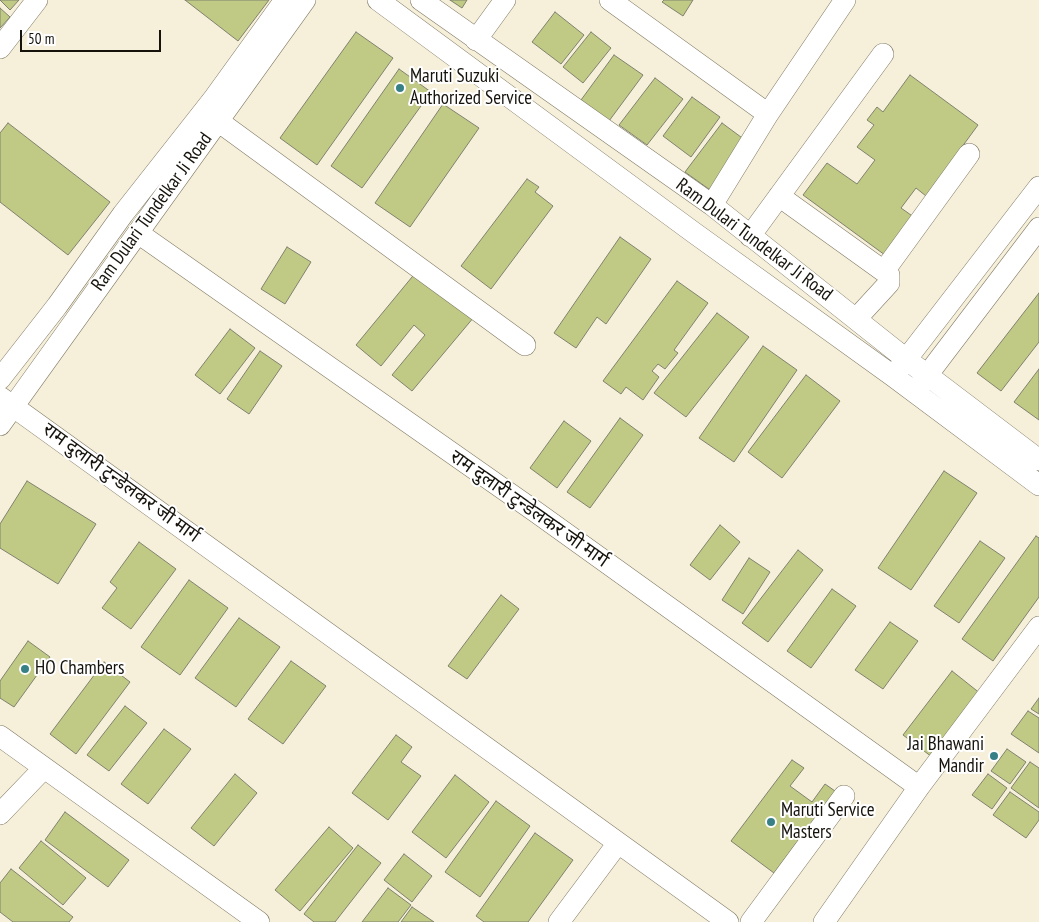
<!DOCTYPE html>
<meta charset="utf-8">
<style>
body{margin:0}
#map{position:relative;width:1039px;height:922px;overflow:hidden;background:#f6efd9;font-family:"PT Sans Narrow",sans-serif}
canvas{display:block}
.scale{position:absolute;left:20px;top:30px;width:141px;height:22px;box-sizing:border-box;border:2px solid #16130c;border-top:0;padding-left:6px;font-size:15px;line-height:18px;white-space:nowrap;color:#16130c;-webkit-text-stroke:4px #fff;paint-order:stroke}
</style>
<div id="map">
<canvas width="1039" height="922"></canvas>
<div class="scale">50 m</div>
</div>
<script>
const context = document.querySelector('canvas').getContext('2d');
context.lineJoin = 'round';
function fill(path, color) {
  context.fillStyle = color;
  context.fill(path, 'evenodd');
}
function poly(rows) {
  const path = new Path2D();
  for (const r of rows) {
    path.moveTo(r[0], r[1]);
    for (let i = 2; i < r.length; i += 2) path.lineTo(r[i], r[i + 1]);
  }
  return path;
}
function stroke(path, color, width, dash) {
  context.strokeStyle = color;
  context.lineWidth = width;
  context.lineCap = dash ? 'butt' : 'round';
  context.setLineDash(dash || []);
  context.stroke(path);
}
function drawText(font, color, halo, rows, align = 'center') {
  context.font = font + ' "PT Sans Narrow","Noto Sans Devanagari",sans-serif';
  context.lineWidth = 4;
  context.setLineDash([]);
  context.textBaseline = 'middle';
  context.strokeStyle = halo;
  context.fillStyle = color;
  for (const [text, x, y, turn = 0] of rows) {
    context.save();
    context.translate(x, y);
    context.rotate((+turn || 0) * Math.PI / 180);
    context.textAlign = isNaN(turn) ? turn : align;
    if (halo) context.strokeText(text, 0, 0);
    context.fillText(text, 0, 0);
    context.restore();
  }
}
const building = poly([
 [0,0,19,0,10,10,0,0],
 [185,0,269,0,238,41,185,0],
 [450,0,467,0,462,8,450,0],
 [664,0,693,0,683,16,662,2,664,0],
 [0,8,10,17,0,28,0,8],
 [555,12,584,35,561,64,532,42,555,12],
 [356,32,393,58,317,165,280,138,356,32],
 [591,32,611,48,583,83,563,67,591,32],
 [614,55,643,75,609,121,581,100,614,55],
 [399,69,431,92,362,188,331,166,399,69],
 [910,75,978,125,926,196,916,188,901,208,918,220,889,258,803,195,827,163,857,184,875,160,857,147,874,125,867,120,877,107,883,112,910,75],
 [655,78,683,99,647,145,619,125,655,78],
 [692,97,720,117,691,157,663,136,692,97],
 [443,104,479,128,410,227,375,203,443,104],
 [8,123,110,202,68,255,0,202,0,133,8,123],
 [722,123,749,143,713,192,685,172,722,123],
 [527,179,539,187,535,192,553,206,491,289,461,266,527,179],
 [620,237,651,259,606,324,597,317,576,348,554,333,620,237],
 [287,247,311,262,285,304,261,289,287,247],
 [417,271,474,317,412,391,392,375,425,335,414,325,381,366,356,345,417,271],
 [677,281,708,303,674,350,678,353,665,369,658,364,652,371,659,377,643,400,626,387,621,394,603,381,677,281],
 [1039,293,1039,342,1001,391,977,373,1039,293],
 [717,313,749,337,686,417,654,393,717,313],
 [230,329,255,348,220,394,195,375,230,329],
 [763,346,797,370,734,462,699,438,763,346],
 [260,351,282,366,249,414,227,399,260,351],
 [1039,369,1039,420,1014,402,1039,369],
 [806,375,840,401,782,478,748,452,806,375],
 [620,418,643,435,590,508,567,492,620,418],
 [564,421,591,441,557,488,530,468,564,421],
 [944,471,977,493,911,590,878,568,944,471],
 [27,481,96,524,58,584,0,548,0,524,27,481],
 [720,525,740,542,710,580,690,565,720,525],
 [1036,536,1039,538,1039,597,993,661,962,639,1036,536],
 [980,541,1005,558,959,623,934,606,980,541],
 [139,542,176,569,131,629,102,608,117,588,110,582,139,542],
 [798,550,823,570,768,642,742,623,798,550],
 [749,558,770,572,743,614,722,600,749,558],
 [189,580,228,608,180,675,141,647,189,580],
 [832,589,856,606,811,668,787,651,832,589],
 [501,595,519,609,467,679,448,666,501,595],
 [239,618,280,647,236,707,195,678,239,618],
 [890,622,918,641,883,689,855,670,890,622],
 [28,641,50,657,14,707,0,698,0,681,28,641],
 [291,661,326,686,283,744,248,719,291,661],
 [104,662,130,682,76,754,50,734,104,662],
 [952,671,981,694,932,757,903,735,952,671],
 [1039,698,1039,714,1031,709,1039,698],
 [125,706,147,723,109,771,87,755,125,706],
 [1028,711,1039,718,1039,753,1011,734,1028,711],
 [164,729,191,749,148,804,121,784,164,729],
 [396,735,412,747,401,762,421,776,388,820,352,793,396,735],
 [1007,749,1026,762,1010,784,991,771,1007,749],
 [792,760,804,768,790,786,812,802,825,784,835,791,774,873,731,841,792,760],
 [1030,762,1039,768,1039,808,1011,788,1030,762],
 [235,774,257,793,214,846,191,828,235,774],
 [988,774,1007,788,992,809,972,795,988,774],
 [455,775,489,802,446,858,412,832,455,775],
 [1010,792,1039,812,1039,820,1026,838,993,815,1010,792],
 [496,801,530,826,480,897,445,872,496,801],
 [65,812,129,860,108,887,45,840,65,812],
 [329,827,353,848,300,911,275,890,329,827],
 [535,833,573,860,528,922,484,922,476,916,535,833],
 [41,841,86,878,63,905,19,868,41,841],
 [358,845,381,863,335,922,314,922,304,914,358,845],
 [404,854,432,876,412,902,384,880,404,854],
 [11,869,73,917,69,922,13,922,0,912,0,883,11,869],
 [388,888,411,905,398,922,362,922,388,888],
 [412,907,434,922,401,922,412,907]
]);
fill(building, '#c0ca85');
stroke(building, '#7f826e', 1);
const minor = poly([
 [378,0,693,232,893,376,1039,485],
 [421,0,712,205,906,359,1039,460],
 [610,0,768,114],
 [476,40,505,0],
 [0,48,37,0],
 [218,121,525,345],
 [779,196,889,275,889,283,856,319],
 [712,205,768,114,845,0],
 [138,233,536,512,919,787],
 [750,236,883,54],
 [884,271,969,154],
 [898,370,1039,187],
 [0,379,57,306,123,214,215,97,285,0],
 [919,386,1039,228],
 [0,397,728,922],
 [0,425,305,0],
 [0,736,259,922],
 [0,814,44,768],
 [559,922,618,843],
 [751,922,844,796],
 [824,922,919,787,1039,627]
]);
stroke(minor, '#807a66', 22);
stroke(minor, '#fff', 21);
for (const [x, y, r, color] of [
 [400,88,5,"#378085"],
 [25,669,5,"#378085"],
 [994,756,5,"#378085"],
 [771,822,5,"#378085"]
]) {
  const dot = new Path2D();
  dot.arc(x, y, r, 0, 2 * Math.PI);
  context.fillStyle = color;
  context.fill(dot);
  stroke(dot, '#fff', 2);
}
drawText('19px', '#16130c', '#fff', [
 ["Maruti Suzuki",410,77],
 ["Authorized Service",410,99],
 ["HO Chambers",35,669],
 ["Jai Bhawani",984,745,"right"],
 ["Mandir",984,767,"right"],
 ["Maruti Service",781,811],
 ["Masters",781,833]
], 'left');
drawText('19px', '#16130c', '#fff', [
 ["Ram Dulari Tundelkar Ji Road",152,212,-54],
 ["Ram Dulari Tundelkar Ji Road",754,240,37],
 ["राम दुलारी टुन्डेलकर जी मार्ग",121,483,36],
 ["राम दुलारी टुन्डेलकर जी मार्ग",529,509,35]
]);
</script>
